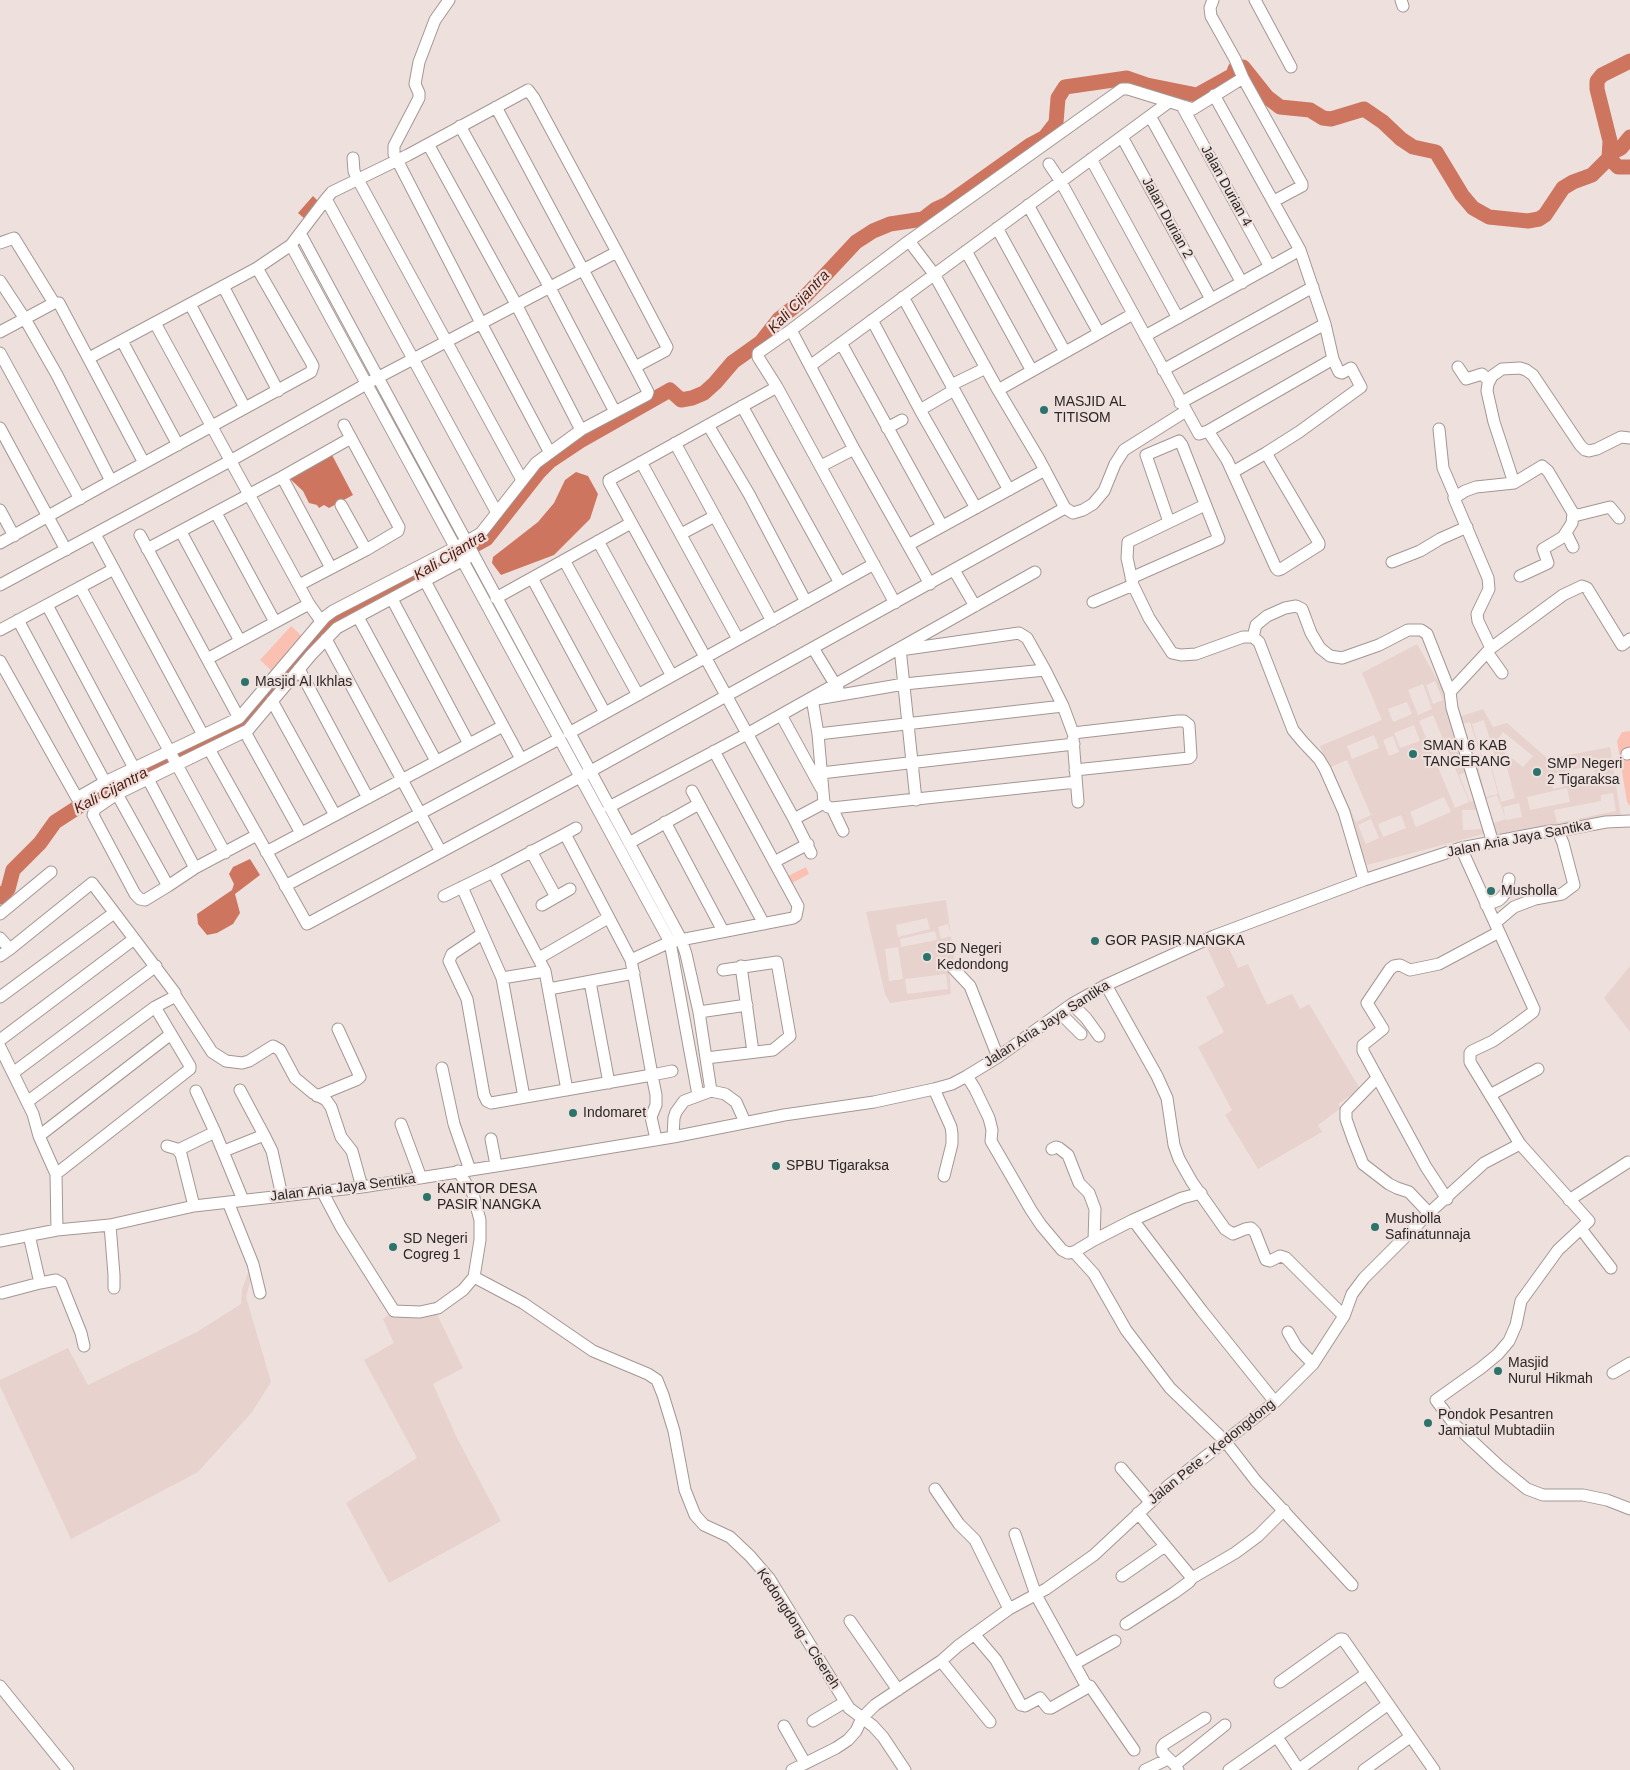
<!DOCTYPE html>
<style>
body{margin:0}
canvas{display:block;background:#eee0dd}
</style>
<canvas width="1630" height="1770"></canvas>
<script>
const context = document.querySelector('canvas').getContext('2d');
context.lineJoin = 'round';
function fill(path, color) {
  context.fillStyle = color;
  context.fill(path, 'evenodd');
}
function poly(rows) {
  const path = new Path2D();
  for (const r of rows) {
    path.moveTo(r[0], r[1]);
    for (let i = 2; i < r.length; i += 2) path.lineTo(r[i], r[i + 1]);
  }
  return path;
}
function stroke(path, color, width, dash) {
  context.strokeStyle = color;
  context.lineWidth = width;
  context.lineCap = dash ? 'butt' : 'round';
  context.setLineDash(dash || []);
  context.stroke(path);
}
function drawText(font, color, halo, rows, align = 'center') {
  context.font = font + ' Helvetica,sans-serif';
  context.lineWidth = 4.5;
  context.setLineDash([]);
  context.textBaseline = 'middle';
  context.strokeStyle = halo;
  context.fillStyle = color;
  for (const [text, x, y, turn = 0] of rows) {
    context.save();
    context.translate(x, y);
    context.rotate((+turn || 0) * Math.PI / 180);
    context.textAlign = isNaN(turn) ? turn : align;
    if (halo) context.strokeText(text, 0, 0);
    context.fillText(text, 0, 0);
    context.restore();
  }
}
fill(poly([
 [1417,644,1445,693,1451,723,1481,800,1487,833,1367,865,1320,746,1382,720,1362,673],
 [1435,681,1443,700,1433,704,1426,685],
 [1423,684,1432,709,1418,715,1408,690],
 [1407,702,1412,714,1393,722,1388,709],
 [1433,715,1469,802,1455,808,1419,721],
 [1414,725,1420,741,1400,748,1394,733],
 [1374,735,1379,748,1352,759,1347,746],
 [1393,736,1399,752,1389,756,1383,740],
 [1347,760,1371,815,1356,822,1331,767],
 [1467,771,1478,799,1470,802,1459,775],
 [1444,797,1451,812,1416,827,1410,812],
 [1462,810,1481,810,1482,829,1463,830],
 [1401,815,1406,828,1383,837,1378,824],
 [1371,819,1379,838,1366,844,1358,825],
 [1483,709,1493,727,1507,723,1548,759,1610,747,1621,817,1493,838,1453,719],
 [1484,720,1495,756,1483,760,1472,724],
 [1470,722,1482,760,1473,763,1461,724],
 [1503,732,1533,756,1523,767,1494,744],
 [1489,760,1498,794,1486,797,1477,763],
 [1505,760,1515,798,1501,802,1491,764],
 [1593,765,1597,778,1553,789,1550,775],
 [1567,788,1570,802,1530,810,1527,797],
 [1613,793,1616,811,1557,823,1554,810,1601,801,1601,795],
 [1497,795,1506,819,1494,823,1486,799],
 [1519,803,1522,817,1506,820,1503,807],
 [946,900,955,965,949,971,951,994,890,1003,885,994,866,912],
 [927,918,930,929,898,937,896,925],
 [948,924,951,936,941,939,938,927],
 [935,931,937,940,901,947,900,939],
 [898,947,903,979,889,981,885,949],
 [946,974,948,989,907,994,905,979],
 [1221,930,1238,968,1248,964,1267,1005,1292,994,1300,1009,1309,1004,1360,1089,1338,1104,1341,1108,1318,1125,1322,1132,1258,1169,1225,1115,1232,1110,1198,1047,1224,1032,1206,997,1225,986,1202,937],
 [1630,966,1630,1032,1604,998],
 [255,1261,246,1297,271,1382,252,1412,198,1472,71,1539,0,1386,0,1380,68,1348,88,1385,197,1332,241,1304,242,1290,251,1264],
 [434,1308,463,1368,433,1384,457,1438,501,1521,389,1583,346,1503,417,1458,364,1360,394,1343,383,1319,394,1311]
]), '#e7d2cd');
fill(poly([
 [291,626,303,637,272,671,260,660],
 [1630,731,1630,806,1627,802,1617,741,1622,732],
 [806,867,809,874,792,883,788,876]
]), '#fac1b3');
fill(poly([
 [313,196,320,203,305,219,298,213],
 [332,455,353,495,329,508,324,505,319,508,317,505,309,503,303,491,288,477],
 [576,472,588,476,598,494,590,519,554,555,501,575,492,563,493,557,538,522,554,503,565,480],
 [250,859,260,875,235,894,240,913,233,924,217,933,207,935,198,924,197,914,232,890,234,884,229,874,233,867]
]), '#ce7560');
stroke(poly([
 [1609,158,1610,141,1597,89,1597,81,1602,75,1630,61],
 [1609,158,1613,152,1621,148,1630,137],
 [0,897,8,889,13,870,40,843,55,822,86,802,172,758,247,723,311,643,339,619,486,539,538,473,550,461,580,441,670,390,681,400,692,398,704,393,715,383,733,362,761,342,779,319,799,303,856,242,873,231,890,224,923,219,936,209,947,204,1030,145,1045,137,1056,123,1058,98,1065,87,1127,78,1147,85,1197,95,1233,75,1235,69,1243,67,1267,97,1280,107,1310,110,1323,118,1331,119,1364,109,1383,122,1401,139,1413,147,1436,152,1462,195,1473,208,1489,217,1528,221,1539,219,1545,215,1563,188,1573,182,1592,175,1609,158,1618,167,1630,167]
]), '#ce7560', 15);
const minor = poly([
 [449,0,435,20,419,62,415,84,419,93,419,98,394,146,394,154,481,323,550,453],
 [1213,0,1210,8,1211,16,1235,59,1243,78],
 [1255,0,1291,67],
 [1401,0,1403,6],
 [1214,95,1300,250,1325,324,1333,359,1339,372,1342,373,1351,368,1361,387,1299,432,1266,453,1233,472],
 [1182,106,1270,267],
 [1150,116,1242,283],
 [460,126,549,286,615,412],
 [1122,137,1211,299],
 [428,144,516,304,581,430],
 [353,158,354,171,356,176,522,480],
 [1091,159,1178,318],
 [1049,164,1061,182,1199,434,1208,431,1333,359],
 [1028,205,1099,333],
 [997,228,1065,352],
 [300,233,681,939,686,954,699,1012,711,1091],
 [0,243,14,238,54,303,59,303,144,463],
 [291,245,670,942,698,1095],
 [966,251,1032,371],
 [0,281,25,319,57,375,111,481],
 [223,286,278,391],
 [903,297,1009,490],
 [190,304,245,408],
 [872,320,920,410,976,508],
 [155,323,309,604,321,621],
 [791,330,854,449,930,584],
 [0,332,54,303],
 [1145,336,1300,250],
 [122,341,178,445],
 [841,343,942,526],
 [0,353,80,499],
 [89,358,257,268,291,245,326,199],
 [810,366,1169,102],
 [1458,367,1466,379,1482,374,1489,381],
 [1163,370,1313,287],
 [951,385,986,368],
 [777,387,609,480,609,482,794,819,811,853],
 [998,390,1133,314],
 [1180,403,1325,324],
 [742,406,840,583],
 [920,410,949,393],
 [708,425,749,494,806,602],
 [0,428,66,550],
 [887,428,902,420],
 [1439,429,1443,468,1455,496],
 [1208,431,1227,460,1276,568,1278,570,1281,569,1319,545,1319,543,1266,453],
 [675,443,772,621],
 [641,462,738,639],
 [821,466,854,449],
 [282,477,331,568],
 [1514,483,1494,422,1487,391,1488,384,1492,376,1502,369,1520,368,1526,370,1533,375,1580,445,1585,450,1589,451,1597,449,1621,437,1630,438],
 [341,505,366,550],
 [1205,505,1128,542,1127,558,1133,585,1149,618,1172,653,1181,655,1196,654,1243,637,1253,637,1259,642,1293,730,1303,742,1319,759,1325,769,1344,812,1364,880],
 [1065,508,1073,513,1083,510,1093,504,1104,491,1115,464,1124,450,1186,411],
 [0,510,14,536],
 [216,513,275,622],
 [497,513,326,199,332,192,408,155,528,90,534,98,617,252],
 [1573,513,1578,515,1610,507,1619,518],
 [181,532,240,641],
 [1566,533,1573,547],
 [95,534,203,735],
 [681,534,715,516],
 [140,535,239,718],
 [598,541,672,676],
 [0,543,111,481,311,372,313,366,311,362,257,268],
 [908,545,1045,470],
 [147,549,282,477,351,438],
 [564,560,638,695],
 [1392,562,1420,551,1440,539,1467,527],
 [954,570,975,606],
 [532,578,605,713],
 [1131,578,1219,539,1182,445,1179,441,1146,455,1169,522],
 [425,581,521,759],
 [0,585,230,461,377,378,617,252,667,347,665,351,635,367],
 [299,585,366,550,398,531,399,527,344,425],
 [80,587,225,853],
 [496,598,631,523],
 [392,599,469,744],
 [1093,602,1133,585],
 [895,603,777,387,758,357,758,353,791,330,909,241,1122,89,1128,89,1193,109,1243,78,1302,184,1302,186,1274,201],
 [47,605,134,768],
 [358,617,436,761],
 [18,620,105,782],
 [0,630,114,569],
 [1253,637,1256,625,1267,616,1285,608,1296,606,1302,609,1311,633,1320,648,1330,656,1342,658,1379,645,1408,630,1421,630,1427,634,1450,692],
 [326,639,441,852],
 [813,648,838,689],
 [900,648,916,800],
 [1491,648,1478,621,1477,614,1489,589,1488,578,1454,498,1465,491,1476,487,1514,483,1542,466,1548,471,1573,513,1572,523,1563,537,1543,549,1548,563,1520,576],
 [900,650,1019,633,1027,638,1045,670,1063,706,1073,733,1178,721,1184,721,1189,725,1191,756,1189,758,1075,770],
 [1487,652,1502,673],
 [207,659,309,604],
 [0,661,77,798,105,782,239,718,325,617,333,611,466,542,481,533,536,463,581,430,647,395,648,392,635,367,496,107],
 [299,669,368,798],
 [817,699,904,684,1045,670],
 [272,701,335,815],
 [781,715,821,788],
 [245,732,301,833],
 [569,733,874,564],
 [818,734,1063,706],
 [1073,739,1078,802],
 [209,749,307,924,580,777,1065,508,1039,459,998,390,934,274,909,241],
 [1627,754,1630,753],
 [821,773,1074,744],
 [148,779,195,868],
 [692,791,764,924],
 [117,794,95,809,93,815,135,894,140,899,145,900,168,886],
 [824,803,828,807,832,808,1076,782],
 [609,807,747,734,1035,572],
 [832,808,843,831],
 [794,819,824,803,818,734,812,698],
 [665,822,723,931],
 [565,834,576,828],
 [257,835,195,868,168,886,117,794,248,730,311,655,337,628,469,557],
 [629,843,699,804],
 [1493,843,1452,708,1450,692,1491,648,1563,595,1582,586,1587,588,1622,645,1630,639],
 [1461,848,1534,1009,1533,1012,1517,1024,1493,1041,1472,1051,1470,1053,1470,1062,1520,1144,1589,1221,1558,1250,1521,1301,1516,1325,1509,1341,1498,1354,1481,1368,1436,1400,1454,1424,1499,1466,1527,1489,1543,1495,1583,1495,1607,1500,1630,1509],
 [531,851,556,897],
 [266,852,503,726],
 [774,862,808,844],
 [493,872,545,971,567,1090],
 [285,886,559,739],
 [462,887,502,978,524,1097],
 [444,896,493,872,565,834,631,960,670,942,793,918,796,916,798,906,714,751],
 [542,905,570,889],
 [1486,905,1499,900,1503,896,1507,890,1509,879],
 [0,914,51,872],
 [1495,923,1514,907,1535,899,1562,894,1574,885,1563,843,1558,831],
 [482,934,452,954,449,961,467,999,484,1095,487,1101,491,1103,652,1075,631,960],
 [0,938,10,949,0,956],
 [10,949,92,883,175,993,174,997,155,1007,27,1102],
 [539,958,608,918],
 [741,966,753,1052],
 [953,968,970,986,998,1057],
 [502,978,545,971],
 [590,982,609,1083],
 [1106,985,1157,1076,1167,1098,1174,1145,1179,1159,1192,1182,1225,1229,1233,1234,1245,1229,1251,1228,1255,1232,1266,1260,1270,1261,1280,1256,1286,1258,1344,1316],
 [549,989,634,973],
 [175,995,212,1052,226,1061,242,1063,249,1061,273,1046,280,1050,295,1078,313,1093,326,1100,331,1107,341,1137,352,1151,362,1187],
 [0,997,114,913],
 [1072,1004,1086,1018,1099,1036],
 [699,1012,747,1005],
 [1060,1013,1081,1034],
 [0,1040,134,939],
 [0,1047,33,1114,39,1136,56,1174,57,1230],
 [706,1058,773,1050,790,1036,777,962,723,970],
 [442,1068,454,1124,470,1170],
 [13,1073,156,966],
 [967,1076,975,1089,989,1118,992,1130,991,1141,1031,1210,1041,1225,1062,1250,1068,1253,1074,1252,1094,1240,1095,1209,1089,1193,1079,1183,1068,1155,1059,1148,1056,1147,1052,1149],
 [1377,1078,1346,1110,1346,1119,1353,1139,1363,1164,1389,1184,1397,1188,1409,1192,1429,1213],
 [934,1089,951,1127,952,1134,952,1144,944,1176],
 [196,1091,215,1132],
 [1490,1095,1538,1069],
 [317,1096,356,1080,360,1077,338,1029],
 [401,1124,421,1178],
 [264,1135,272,1151,282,1196],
 [39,1136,171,1034],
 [673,1137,674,1118,676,1112,684,1101,711,1091,725,1094,736,1102,745,1122],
 [491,1139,496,1165],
 [656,1139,651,1117,656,1105,656,1095,652,1075,672,1071],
 [167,1146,177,1149,181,1154,194,1206],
 [178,1150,215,1132,243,1200],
 [224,1151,264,1135,240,1090],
 [458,1171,473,1194,480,1220,480,1240,474,1277],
 [56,1174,190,1069,190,1066,155,1007],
 [322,1191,341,1227,394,1311,420,1312,438,1308,463,1290,474,1277,523,1303,593,1351,648,1374,657,1380,663,1395,674,1431,685,1490,695,1515,704,1525,730,1537,750,1556,769,1578,849,1708,873,1726,883,1737,905,1770],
 [1447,1199,1426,1167,1363,1051,1363,1045,1383,1029,1367,1003,1390,969,1394,966,1400,965,1410,970,1439,964,1499,932],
 [1569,1200,1628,1162],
 [228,1202,253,1264,260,1293],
 [1133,1220,1202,1311,1275,1402],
 [110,1225,114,1275,114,1288],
 [1581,1229,1611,1268],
 [29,1235,40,1283,56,1280,61,1283,81,1333,84,1346],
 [1094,1240,1133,1220,1182,1198,1201,1193],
 [0,1241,57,1230,110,1225,194,1206,362,1187,528,1161,673,1137,784,1115,874,1102,934,1089,952,1084,967,1076,998,1057,1072,1004,1106,985,1214,936,1364,880,1461,848,1550,831,1558,831,1606,822,1630,821],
 [1074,1252,1094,1274,1126,1330,1170,1388,1225,1441,1256,1481,1352,1585],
 [2,1293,40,1283],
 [1288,1332,1296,1346,1313,1364],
 [1613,1373,1630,1363],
 [1121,1468,1150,1502],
 [935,1489,959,1524,975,1540,1009,1609],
 [1138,1513,1192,1578,1235,1553,1258,1536,1284,1510],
 [1015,1534,1036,1595,1087,1687],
 [1122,1576,1165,1546],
 [850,1621,898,1690],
 [1126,1624,1174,1593,1189,1582,1192,1578],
 [974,1634,996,1660,1021,1705,1025,1706,1040,1698,1048,1708,1051,1708,1090,1686,1134,1750],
 [941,1661,990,1722],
 [1074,1664,1115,1641],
 [1280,1682,1340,1639,1343,1639,1434,1770],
 [0,1686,68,1770],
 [813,1721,845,1702],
 [784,1726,805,1763],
 [1277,1737,1299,1770],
 [1175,1765,1225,1725],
 [792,1770,836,1748,848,1740,856,1731,862,1718,875,1705,941,1661,958,1646,1009,1609,1046,1589,1094,1555,1169,1485,1275,1402,1313,1364,1344,1316,1352,1294,1364,1278,1429,1213,1484,1163,1520,1144],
 [1145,1770,1168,1759],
 [1178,1770,1175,1765,1162,1752,1162,1747,1164,1744,1205,1718],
 [1229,1770,1366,1674],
 [1298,1770,1387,1705],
 [1364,1770,1410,1737]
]);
stroke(minor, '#a39794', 13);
stroke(minor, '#fff', 11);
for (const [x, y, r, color] of [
 [1044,410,5,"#2c746b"],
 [245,682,5,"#2c746b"],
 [1413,754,5,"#2c746b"],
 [1537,772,5,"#2c746b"],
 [1491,891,5,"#2c746b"],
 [1095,941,5,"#2c746b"],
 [927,957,5,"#2c746b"],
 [573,1113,5,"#2c746b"],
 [776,1166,5,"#2c746b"],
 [427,1197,5,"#2c746b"],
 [1375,1227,5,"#2c746b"],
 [393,1247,5,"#2c746b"],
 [1498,1371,5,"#2c746b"],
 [1428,1423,5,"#2c746b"]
]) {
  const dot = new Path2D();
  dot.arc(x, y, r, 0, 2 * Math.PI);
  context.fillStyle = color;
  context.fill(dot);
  stroke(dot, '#eee0dd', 2);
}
drawText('14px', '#2c2726', '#eee0dd', [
 ["Jalan Durian 4",1226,186,61],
 ["Jalan Durian 2",1167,218,61],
 ["Jalan Aria Jaya Santika",1519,839,-11],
 ["Jalan Aria Jaya Santika",1047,1024,-33],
 ["Jalan Aria Jaya Sentika",343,1188,-7],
 ["Jalan Pete - Kedongdong",1212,1452,-39],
 ["Kedongdong - Cisereh",798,1629,57]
]);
drawText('14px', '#2c2726', '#eee0dd', [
 ["MASJID AL",1054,402],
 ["TITISOM",1054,418],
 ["Masjid Al Ikhlas",255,682],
 ["SMAN 6 KAB",1423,746],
 ["TANGERANG",1423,762],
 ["SMP Negeri",1547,764],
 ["2 Tigaraksa",1547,780],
 ["Musholla",1501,891],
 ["GOR PASIR NANGKA",1105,941],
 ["SD Negeri",937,949],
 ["Kedondong",937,965],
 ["Indomaret",583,1113],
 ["SPBU Tigaraksa",786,1166],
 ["KANTOR DESA",437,1189],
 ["PASIR NANGKA",437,1205],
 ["Musholla",1385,1219],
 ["Safinatunnaja",1385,1235],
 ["SD Negeri",403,1239],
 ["Cogreg 1",403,1255],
 ["Masjid",1508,1363],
 ["Nurul Hikmah",1508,1379],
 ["Pondok Pesantren",1438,1415],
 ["Jamiatul Mubtadiin",1438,1431]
], 'left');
drawText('italic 15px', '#52190d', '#eee0dd', [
 ["Kali Cijantra",799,302,-46],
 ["Kali Cijantra",450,556,-31],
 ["Kali Cijantra",111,791,-28]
]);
</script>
